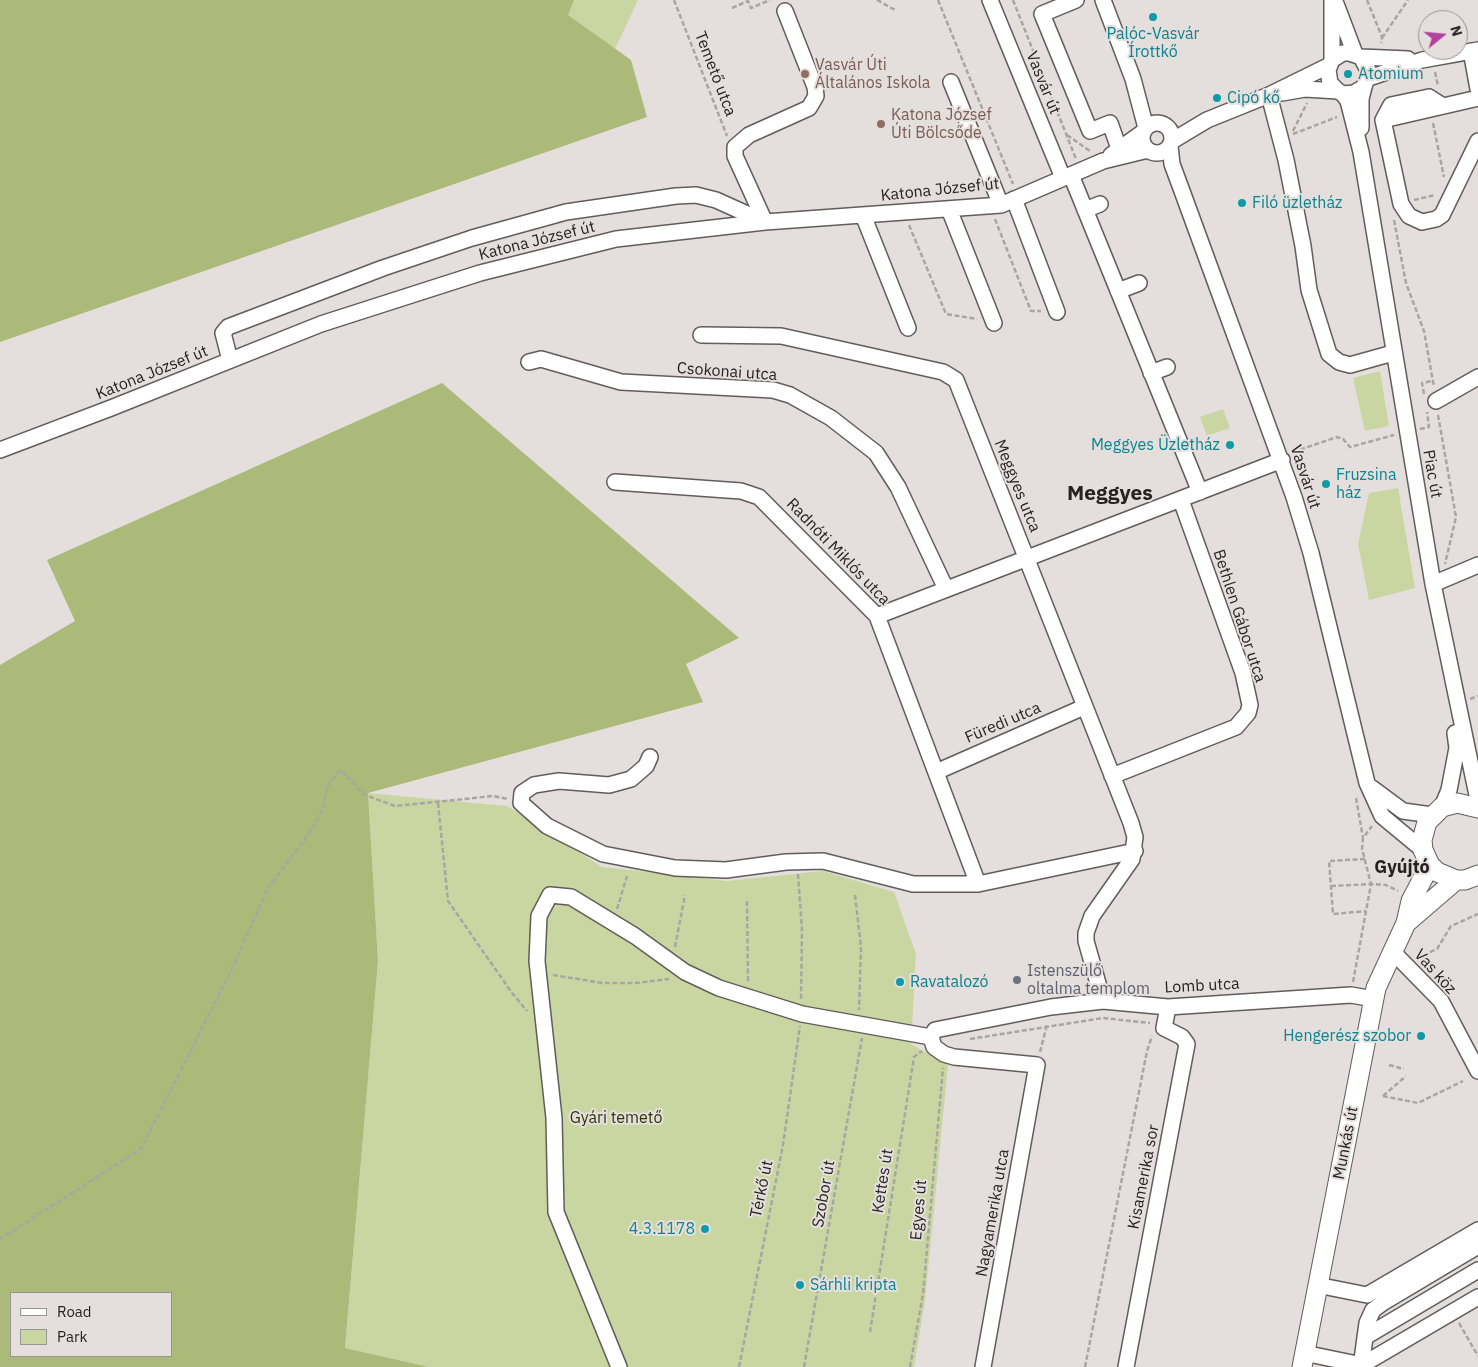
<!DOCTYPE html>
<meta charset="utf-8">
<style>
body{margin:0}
#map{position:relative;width:1478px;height:1367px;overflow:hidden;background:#e4dfdc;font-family:"IBM Plex Sans",sans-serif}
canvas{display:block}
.legend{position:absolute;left:10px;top:1292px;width:162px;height:65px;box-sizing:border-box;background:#e4dfdc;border:1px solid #989491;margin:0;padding:6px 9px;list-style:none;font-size:15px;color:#252321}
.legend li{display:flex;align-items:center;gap:10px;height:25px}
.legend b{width:25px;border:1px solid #989491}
.north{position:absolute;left:1418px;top:10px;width:50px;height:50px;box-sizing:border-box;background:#e4dfdc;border:1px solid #989491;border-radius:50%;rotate:73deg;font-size:14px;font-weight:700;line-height:20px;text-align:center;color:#252321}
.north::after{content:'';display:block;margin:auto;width:18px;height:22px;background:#b3419d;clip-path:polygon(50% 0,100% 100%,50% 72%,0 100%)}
</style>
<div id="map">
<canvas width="1478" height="1367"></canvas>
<ul class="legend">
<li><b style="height:6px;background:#fff"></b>Road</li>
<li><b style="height:14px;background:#cad6a2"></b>Park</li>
</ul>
<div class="north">N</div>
</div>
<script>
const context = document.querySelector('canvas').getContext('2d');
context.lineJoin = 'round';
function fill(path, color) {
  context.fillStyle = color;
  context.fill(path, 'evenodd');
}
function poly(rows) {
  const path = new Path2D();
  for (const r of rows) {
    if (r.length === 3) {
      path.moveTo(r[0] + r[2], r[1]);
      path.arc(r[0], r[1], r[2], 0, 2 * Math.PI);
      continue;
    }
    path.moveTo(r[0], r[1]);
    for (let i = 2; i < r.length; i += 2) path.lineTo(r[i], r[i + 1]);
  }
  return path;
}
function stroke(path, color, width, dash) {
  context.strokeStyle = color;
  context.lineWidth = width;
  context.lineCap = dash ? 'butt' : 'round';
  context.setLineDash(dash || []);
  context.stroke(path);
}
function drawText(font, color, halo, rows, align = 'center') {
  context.font = font + ' "IBM Plex Sans",sans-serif';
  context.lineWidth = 4;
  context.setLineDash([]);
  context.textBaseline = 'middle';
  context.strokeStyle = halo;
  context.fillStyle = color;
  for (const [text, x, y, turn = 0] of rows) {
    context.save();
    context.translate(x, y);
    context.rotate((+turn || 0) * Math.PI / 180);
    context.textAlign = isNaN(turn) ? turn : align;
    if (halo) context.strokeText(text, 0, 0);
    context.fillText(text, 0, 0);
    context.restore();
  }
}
fill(poly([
 [574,0,638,0,615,49,567,15],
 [1380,371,1389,426,1365,431,1353,378],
 [1223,409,1230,428,1207,436,1200,417],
 [1398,488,1415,588,1369,600,1358,544,1369,493],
 [368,793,507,806,602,867,727,881,823,871,894,892,916,954,911,1044,948,1065,925,1301,914,1367,429,1367,345,1348,378,961]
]), '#cad6a2');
fill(poly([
 [0,0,574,0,568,15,631,60,647,117,0,342],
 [442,383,739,638,686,664,703,702,368,793,378,961,345,1348,429,1367,0,1367,0,665,75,621,47,560],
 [11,1293,171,1293,171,1356,11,1356]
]), '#acba79');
const minor = poly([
 [990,0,1063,178],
 [1076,0,1042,14,1090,131,1110,123,1117,143],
 [1103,0,1133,79,1146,128],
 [1332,0,1332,60,1328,70,1330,83,1338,91,1343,94,1354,93,1364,87,1369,72,1361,57,1349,53,1343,53,1332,60],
 [1336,4,1355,54],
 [1471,51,1478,89],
 [1361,57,1408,59],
 [1369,78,1422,60,1478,50],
 [951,82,1001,205],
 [1282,93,1305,89,1338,91],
 [1343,94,1348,101,1361,152,1433,584,1478,800],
 [1269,95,1286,160,1303,246,1309,290,1329,354,1339,362,1350,365,1393,353],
 [1478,98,1383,120,1401,204,1409,216,1422,222,1436,219,1442,215,1478,141],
 [1383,120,1391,105,1429,97,1443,106],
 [1157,138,15],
 [1361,128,1361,99,1364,87],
 [1172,141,1207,120,1269,95,1330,65],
 [1170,146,1172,164,1182,191,1294,497,1311,553,1367,783,1382,816,1423,850],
 [1111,155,1143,132],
 [1071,175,1200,492],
 [1014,199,1057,312],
 [949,209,994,323],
 [1085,210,1100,204],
 [863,215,908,328],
 [765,222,735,156,735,147,749,135,809,108,816,96,815,87,785,11],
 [1118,291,1139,283],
 [701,335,781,336,943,372,956,380,1131,823,1135,837,1132,859,1092,916,1086,933,1086,941,1103,1001],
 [230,360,223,333,228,327,383,268,472,238,566,212,676,196,696,195,716,200,765,222],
 [529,362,541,359,621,382,773,390,790,395,831,418,876,453,898,487,946,589],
 [1151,373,1167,367],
 [1436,401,1478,377],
 [0,450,111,408,321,324,480,273,616,239,765,222,1001,205,1103,161,1148,150],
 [615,482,741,491,759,497,877,616,978,884],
 [1433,584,1478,565],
 [877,616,1282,460],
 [650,757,646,766,631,779,609,785,559,781,534,785,522,793,521,803,547,826,603,854,675,868,726,870,786,862,823,861,913,884,978,884,1135,851],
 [936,772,1084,707],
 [1112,776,1236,727,1248,713,1250,705,1243,673,1181,500],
 [1372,788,1403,811,1432,815],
 [1442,807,1449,790,1457,748,1455,733],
 [1392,951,1441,1001,1478,1071],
 [1317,1285,1367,1295,1478,1230],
 [1365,1337,1478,1270],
 [1304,1353,1362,1365,1478,1297],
 [619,1367,556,1212,554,1118,537,961,539,916,550,895,571,897,635,936,685,972,719,988,802,1014,931,1037],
 [983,1367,1037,1065,954,1057,944,1054,934,1047,931,1037,935,1030,1051,1007,1103,1001,1168,1007,1351,995,1374,999],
 [1126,1367,1187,1044,1182,1037,1164,1028,1168,1007],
 [1361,1367,1367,1323,1373,1310,1384,1302,1478,1246]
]);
const major = poly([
 [1478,808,1457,803,1442,807,1427,822,1422,840,1423,850,1430,865,1437,872,1456,880,1465,880,1478,875],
 [1406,923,1456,880],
 [1302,1367,1376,988,1406,923,1411,901,1430,865]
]);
stroke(minor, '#615d5a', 18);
stroke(major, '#615d5a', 21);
stroke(poly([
 [674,0,727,136],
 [877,0,895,10],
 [938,0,1013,184],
 [1013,0,1076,159],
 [1367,0,1382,37,1381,43],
 [732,8,748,1,751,8,770,0],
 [1382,38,1408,0],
 [1435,72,1438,86],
 [1433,123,1444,177],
 [1293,131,1307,103],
 [1293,134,1337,117],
 [1067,135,1090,151],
 [1414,200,1435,195],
 [995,219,1031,311,1041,311],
 [1394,220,1406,283,1424,331,1434,387],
 [909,225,946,314,977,319],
 [1424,394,1422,383,1432,381],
 [1438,415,1456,517,1445,564],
 [1420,429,1429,427,1427,412],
 [1293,452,1337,437,1343,439,1350,447,1394,435],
 [1470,699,1478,696],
 [1356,798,1363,838],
 [438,803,448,901,512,993,527,1011],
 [1365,859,1329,861,1333,914,1366,911],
 [798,874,802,930,801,999],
 [1331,886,1371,884,1386,885,1398,891],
 [855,895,861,947,859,1010],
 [747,901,748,983],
 [617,909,627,876],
 [675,947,685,895],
 [1423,955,1437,949,1451,926,1478,914],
 [553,975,603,983,636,983,669,979],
 [1353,982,1371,884,1362,849,1363,838,1372,826],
 [970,1039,1103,1018,1150,1023],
 [1040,1052,1047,1025],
 [1389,1065,1404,1069],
 [1383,1096,1418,1103,1463,1081],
 [1383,1096,1406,1076],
 [0,1239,141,1149,231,971,268,888,311,831,322,811,328,785,340,770,365,795,395,806,493,796,508,799],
 [1459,1323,1478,1356],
 [870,1332,914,1057,922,1051],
 [739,1367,783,1145,800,1026],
 [804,1367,862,1038],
 [910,1367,923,1294,943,1068],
 [1085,1367,1147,1051,1152,1036]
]), '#a9a5a2', 2.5, [5, 2.5]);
stroke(minor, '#fff', 15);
stroke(major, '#fff', 19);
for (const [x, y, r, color] of [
 [1153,17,5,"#0f9aa8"],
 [805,74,5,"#8d6e63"],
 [1348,74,5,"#0f9aa8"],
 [1217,98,5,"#0f9aa8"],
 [881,124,5,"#8d6e63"],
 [1242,203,5,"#0f9aa8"],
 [1230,445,5,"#0f9aa8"],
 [1326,484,5,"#0f9aa8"],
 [1017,980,5,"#6b7280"],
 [900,982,5,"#0f9aa8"],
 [1421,1036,5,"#0f9aa8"],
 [705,1229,5,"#0f9aa8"],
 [800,1285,5,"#0f9aa8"]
]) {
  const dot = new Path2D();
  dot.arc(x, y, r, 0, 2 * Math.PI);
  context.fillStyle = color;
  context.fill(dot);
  stroke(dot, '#e4dfdc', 2);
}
drawText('16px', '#0d838f', '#e4dfdc', [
 ["Palóc-Vasvár",1153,34,"center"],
 ["Írottkő",1153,52,"center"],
 ["Atomium",1358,74],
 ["Cipó kő",1227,98],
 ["Filó üzletház",1252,203],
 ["Meggyes Üzletház",1220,445,"right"],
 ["Fruzsina",1336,475],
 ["ház",1336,493],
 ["Ravatalozó",910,982],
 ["Hengerész szobor",1411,1036,"right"],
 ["4.3.1178",695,1229,"right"],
 ["Sárhli kripta",810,1285]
], 'left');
drawText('16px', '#785e54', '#e4dfdc', [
 ["Vasvár Úti",815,65],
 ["Általános Iskola",815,83],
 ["Katona József",891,115],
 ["Úti Bölcsőde",891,133]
], 'left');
drawText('16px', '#252321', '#e4dfdc', [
 ["Temető utca",715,74,69],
 ["Vasvár út",1043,83,68],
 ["Katona József út",940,190,-6],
 ["Katona József út",537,241,-14],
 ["Csokonai utca",727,372,4],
 ["Katona József út",152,373,-22],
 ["Piac út",1432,474,80],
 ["Vasvár út",1305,477,72],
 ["Meggyes utca",1017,486,68],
 ["Radnóti Miklós utca",838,552,46],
 ["Bethlen Gábor utca",1239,616,72],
 ["Füredi utca",1003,723,-23],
 ["Vas köz",1435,972,48],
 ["Lomb utca",1202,986,-3],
 ["Munkás út",1346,1143,-79],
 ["Kisamerika sor",1144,1177,-79],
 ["Kettes út",883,1181,-81],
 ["Térkő út",762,1189,-78],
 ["Szobor út",824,1194,-80],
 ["Egyes út",919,1210,-85],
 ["Nagyamerika utca",993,1213,-80]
]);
drawText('16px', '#5b616d', '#e4dfdc', [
 ["Istenszülő",1027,971],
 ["oltalma templom",1027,989]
], 'left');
drawText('16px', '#2f3704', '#e4dfdc', [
 ["Gyári temető",616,1118]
]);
drawText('bold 18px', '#252321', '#e4dfdc', [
 ["Gyújtó",1402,868]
]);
drawText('bold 21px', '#252321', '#e4dfdc', [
 ["Meggyes",1110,494]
]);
</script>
